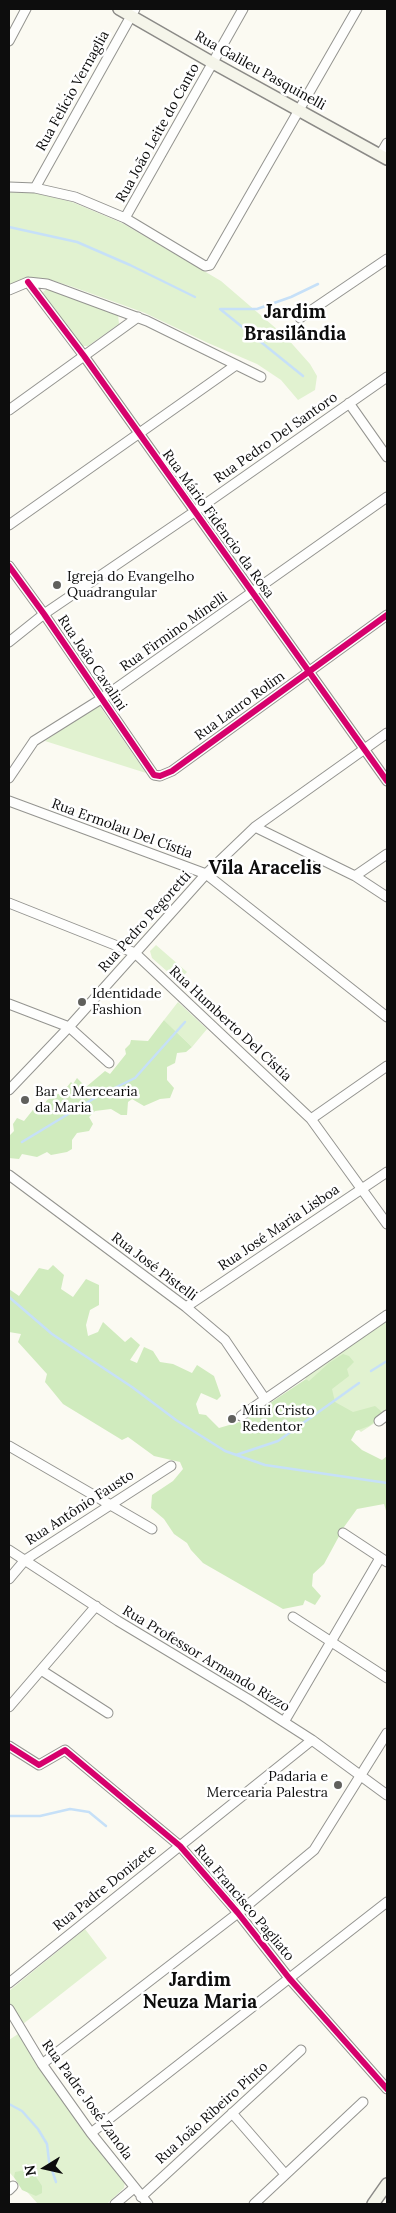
<!DOCTYPE html>
<meta charset="utf-8">
<style>
body{margin:0}
#map{position:relative;width:396px;height:2213px;overflow:hidden;background:#fbfaf2;font-family:Lora,serif}
canvas{display:block}
.frame{position:absolute;inset:0;border:10px solid #0d0d0d;pointer-events:none}
.north{position:absolute;left:20px;top:2143px;width:50px;height:50px;-webkit-text-stroke:4px #fff;paint-order:stroke;rotate:260deg;font-size:14px;font-weight:700;line-height:20px;text-align:center;color:#0d0d0d}
.north::after{content:'';display:block;margin:auto;width:18px;height:22px;background:#0d0d0d;clip-path:polygon(50% 0,100% 100%,50% 72%,0 100%)}
</style>
<div id="map">
<canvas width="396" height="2213"></canvas>
<div class="frame"></div>
<div class="north">N</div>
</div>
<script>
const context = document.querySelector('canvas').getContext('2d');
context.lineJoin = 'round';
function fill(path, color) {
  context.fillStyle = color;
  context.fill(path, 'evenodd');
}
function poly(rows) {
  const path = new Path2D();
  for (const r of rows) {
    path.moveTo(r[0], r[1]);
    for (let i = 2; i < r.length; i += 2) path.lineTo(r[i], r[i + 1]);
  }
  return path;
}
function stroke(path, color, width, dash) {
  context.strokeStyle = color;
  context.lineWidth = width;
  context.lineCap = dash ? 'butt' : 'round';
  context.setLineDash(dash || []);
  context.stroke(path);
}
function drawText(font, color, halo, rows, align = 'center') {
  context.font = font + ' Lora,serif';
  context.lineWidth = 5;
  context.setLineDash([]);
  context.textBaseline = 'middle';
  context.strokeStyle = halo;
  context.fillStyle = color;
  for (const [text, x, y, turn = 0] of rows) {
    context.save();
    context.translate(x, y);
    context.rotate((+turn || 0) * Math.PI / 180);
    context.textAlign = isNaN(turn) ? turn : align;
    if (halo) context.strokeText(text, 0, 0);
    context.fillText(text, 0, 0);
    context.restore();
  }
}
fill(poly([
 [9,192,35,193,72,202,122,223,221,281,286,337,310,364,317,376,315,390,298,400,281,380,257,364,208,343,145,313,73,287,48,279,27,279,9,286],
 [48,288,118,315,119,324,88,346,81,346,44,296,43,292],
 [99,705,146,773,45,741],
 [156,945,187,972,178,981,152,958,150,951],
 [178,1002,207,1029,192,1047,164,1020],
 [387,1318,387,1415,361,1432,303,1376],
 [85,1929,107,1958,23,2024,9,2002,9,1991],
 [18,2034,86,2134,125,2182,124,2188,107,2204,38,2204,9,2172,9,2040]
]), '#e1f2d0');
fill(poly([
 [164,1020,192,1047,186,1052,177,1053,175,1063,167,1067,167,1080,174,1088,170,1098,160,1099,144,1106,132,1099,128,1102,127,1115,121,1115,111,1109,95,1111,89,1117,93,1124,89,1131,77,1133,72,1140,72,1149,67,1152,51,1155,47,1152,37,1157,22,1154,19,1159,9,1158,9,1136,14,1131,13,1124,17,1118,24,1121,36,1106,41,1110,47,1100,58,1094,67,1094,70,1090,67,1087,71,1082,73,1084,77,1078,86,1087,105,1071,110,1074,126,1054,125,1049,130,1044,131,1040,148,1041],
 [53,1265,64,1275,61,1289,73,1297,86,1279,99,1285,99,1305,90,1310,86,1325,88,1336,98,1332,103,1322,125,1342,131,1337,140,1345,130,1360,137,1363,144,1347,153,1351,160,1362,173,1364,192,1373,197,1365,214,1376,221,1396,217,1400,201,1393,196,1404,199,1414,206,1415,219,1428,243,1421,306,1379,309,1381,329,1363,343,1354,349,1356,354,1362,347,1369,349,1376,332,1389,335,1402,353,1412,375,1406,382,1412,380,1418,369,1426,356,1431,351,1440,362,1450,382,1460,387,1456,387,1514,384,1504,357,1509,344,1527,324,1564,313,1574,312,1586,321,1596,315,1605,305,1600,303,1605,283,1609,203,1563,191,1550,187,1543,174,1534,164,1519,151,1508,152,1495,173,1481,183,1469,180,1462,154,1456,128,1437,122,1440,63,1404,45,1382,47,1374,18,1342,21,1334,9,1332,9,1289,19,1296,39,1268,48,1270],
 [31,2169,42,2186,42,2193,36,2196,22,2190,14,2177,15,2172]
]), '#d0ebbe');
stroke(poly([
 [9,227,77,242,130,265,195,297],
 [220,309,303,376],
 [221,309,257,309,291,297,318,284],
 [22,1142,98,1096,135,1078,185,1022],
 [9,1297,52,1334,132,1387,176,1420,225,1451,265,1465,387,1483],
 [371,1371,387,1361],
 [236,1455,278,1441,359,1383],
 [9,1816,40,1816,70,1809,89,1812,106,1826],
 [9,2104,22,2111,38,2129,47,2144,49,2161,56,2182]
]), '#c6e0f8', 2.5);
const street = poly([
 [9,41,26,9],
 [380,155,387,143],
 [9,187,35,188,75,197,125,218,205,266,210,265,357,9],
 [35,188,135,9],
 [125,218,243,9],
 [28,282,84,356,387,781],
 [9,290,28,282,47,284,147,321,261,377],
 [300,318,387,259],
 [349,403,387,457],
 [9,410,138,317],
 [9,525,236,365],
 [9,566,44,614,154,775,160,776,172,771,387,615],
 [9,642,44,614,194,512,387,377],
 [9,778,34,741,101,699,387,497],
 [9,801,206,874,387,1017],
 [255,827,355,876,387,897],
 [355,876,387,854],
 [9,903,135,953,311,1119,387,1224],
 [9,1004,69,1027,109,1063],
 [9,1090,69,1027,206,874,255,827,387,733],
 [311,1119,387,1066],
 [9,1175,186,1307,225,1340,265,1399],
 [186,1307,387,1172],
 [241,1416,387,1315],
 [379,1421,387,1415],
 [9,1446,152,1529],
 [343,1533,387,1562],
 [9,1550,118,1621,248,1699,312,1740,387,1795],
 [9,1579,25,1560,171,1466],
 [293,1617,387,1678],
 [41,1670,108,1713],
 [9,1707,96,1606],
 [284,1722,380,1558],
 [9,1746,39,1765,65,1750,180,1846,238,1913,289,1978,387,2089],
 [9,1983,312,1740],
 [9,2009,42,2064,91,2133,148,2204],
 [42,2064,238,1913,314,1850,387,1733],
 [232,2113,285,2174],
 [91,2133,387,1902],
 [9,2190,13,2186],
 [141,2197,301,2050],
 [115,2204,134,2188],
 [254,2204,363,2102]
]);
const secondary = poly([
 [119,9,213,63,387,159],
 [373,2204,387,2184]
]);
stroke(street, '#949490', 11);
stroke(secondary, '#8b8a87', 14);
stroke(street, '#fefefd', 9);
stroke(secondary, '#f5f5ea', 11);
stroke(poly([
 [28,282,84,356,387,781],
 [9,566,44,614,154,775,160,776,172,771,387,615],
 [9,1746,39,1765,65,1750,180,1846,238,1913,289,1978,387,2089]
]), '#d6006c', 6);
for (const [x, y, r, color] of [
 [57,585,5,"#60605d"],
 [82,1002,5,"#60605d"],
 [25,1100,5,"#60605d"],
 [232,1419,5,"#60605d"],
 [338,1785,5,"#60605d"]
]) {
  const dot = new Path2D();
  dot.arc(x, y, r, 0, 2 * Math.PI);
  context.fillStyle = color;
  context.fill(dot);
  stroke(dot, '#fff', 2);
}
drawText('14px', '#0d0d0d', '#fff', [
 ["Rua Galileu Pasquinelli",260,71,29],
 ["Rua Felício Vernaglia",73,91,-61],
 ["Rua João Leite do Canto",158,133,-61],
 ["Rua Pedro Del Santoro",276,438,-35],
 ["Rua Mário Fidêncio da Rosa",218,524,54],
 ["Rua Firmino Minelli",174,632,-35],
 ["Rua João Cavalini",92,663,56],
 ["Rua Lauro Rolim",240,706,-36],
 ["Rua Ermolau Del Cístia",122,829,20],
 ["Rua Pedro Pegoretti",145,922,-48],
 ["Rua Humberto Del Cístia",230,1024,43],
 ["Rua José Maria Lisboa",279,1228,-34],
 ["Rua José Pistelli",154,1267,37],
 ["Rua Antônio Fausto",80,1508,-33],
 ["Rua Professor Armando Rizzo",206,1659,31],
 ["Rua Padre Donizete",105,1888,-39],
 ["Rua Francisco Pagliato",244,1903,50],
 ["Rua Padre José Zanola",87,2100,54],
 ["Rua João Ribeiro Pinto",212,2113,-42]
]);
drawText('14px', '#0d0d0d', '#fff', [
 ["Igreja do Evangelho",67,577],
 ["Quadrangular",67,593],
 ["Identidade",92,994],
 ["Fashion",92,1010],
 ["Bar e Mercearia",35,1092],
 ["da Maria",35,1108],
 ["Mini Cristo",242,1411],
 ["Redentor",242,1427],
 ["Padaria e",328,1777,"right"],
 ["Mercearia Palestra",328,1793,"right"]
], 'left');
drawText('bold 19px', '#0d0d0d', '#fff', [
 ["Jardim",295,313],
 ["Brasilândia",295,335],
 ["Vila Aracelis",265,869],
 ["Jardim",200,1981],
 ["Neuza Maria",200,2003]
]);
</script>
